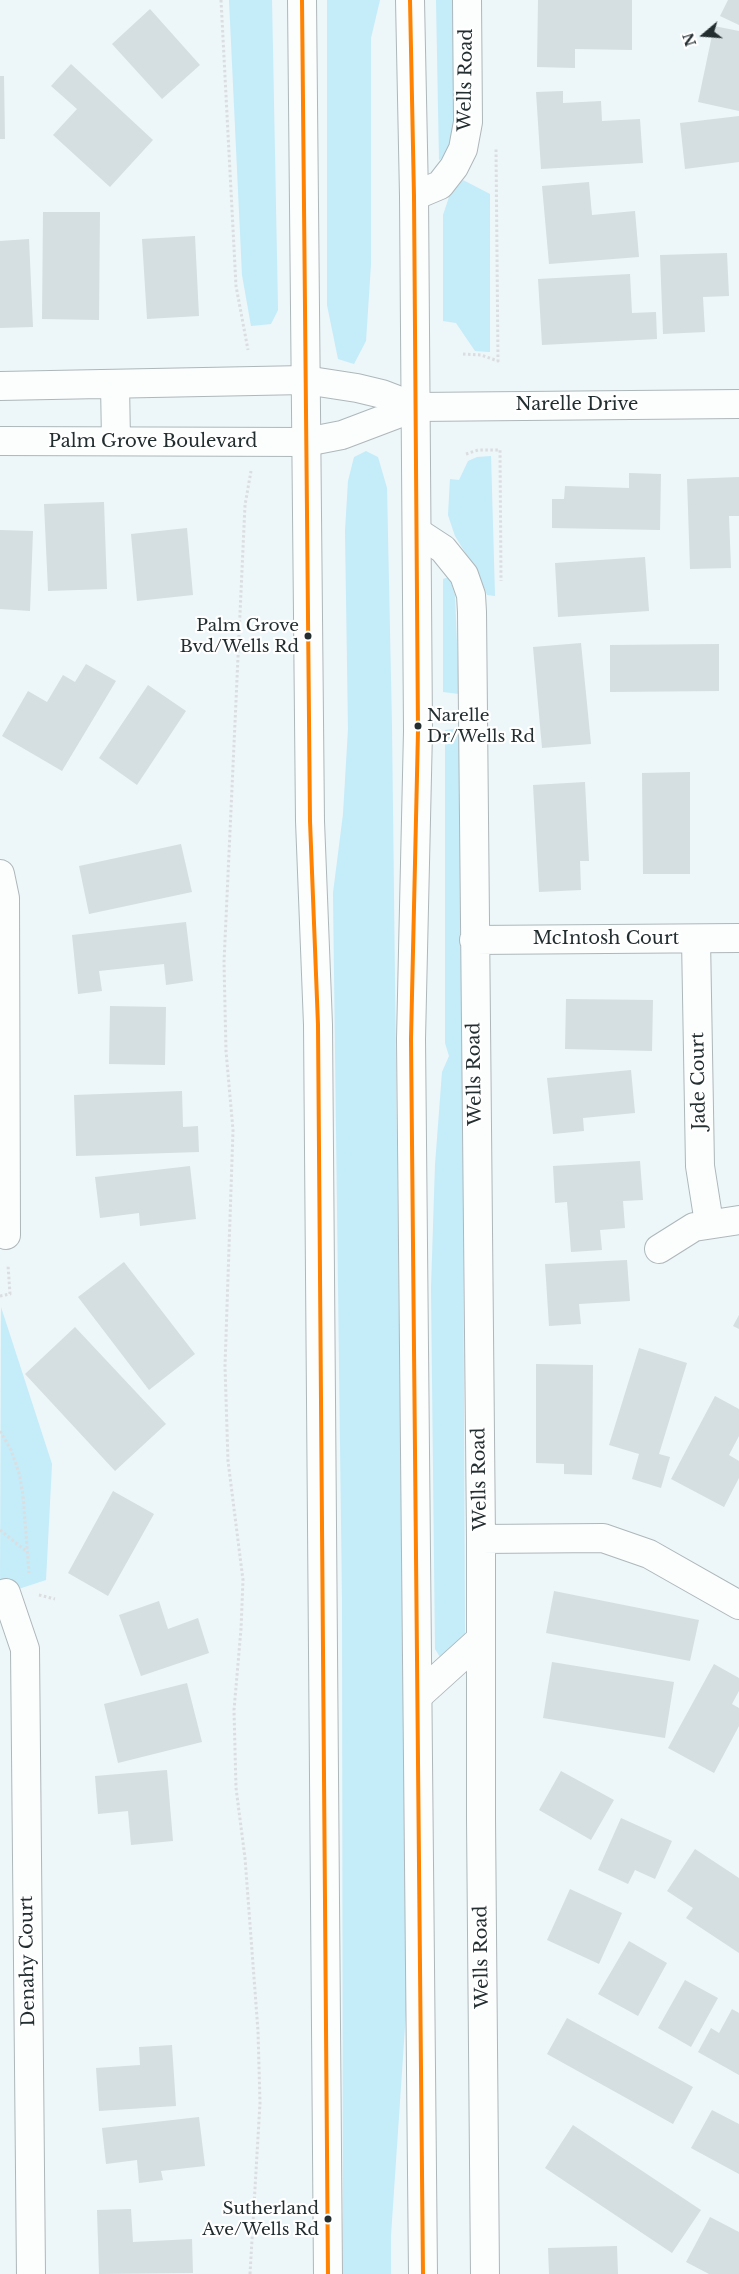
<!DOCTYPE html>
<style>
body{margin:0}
#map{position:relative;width:739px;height:2274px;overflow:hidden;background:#edf6f9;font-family:"Libre Baskerville",serif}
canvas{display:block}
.north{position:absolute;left:679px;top:10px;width:50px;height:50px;-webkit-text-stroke:4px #fff;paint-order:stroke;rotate:252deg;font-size:14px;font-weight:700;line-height:20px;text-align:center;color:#232e31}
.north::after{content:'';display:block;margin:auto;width:18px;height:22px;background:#232e31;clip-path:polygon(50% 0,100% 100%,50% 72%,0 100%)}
</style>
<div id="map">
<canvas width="739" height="2274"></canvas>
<div class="north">N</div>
</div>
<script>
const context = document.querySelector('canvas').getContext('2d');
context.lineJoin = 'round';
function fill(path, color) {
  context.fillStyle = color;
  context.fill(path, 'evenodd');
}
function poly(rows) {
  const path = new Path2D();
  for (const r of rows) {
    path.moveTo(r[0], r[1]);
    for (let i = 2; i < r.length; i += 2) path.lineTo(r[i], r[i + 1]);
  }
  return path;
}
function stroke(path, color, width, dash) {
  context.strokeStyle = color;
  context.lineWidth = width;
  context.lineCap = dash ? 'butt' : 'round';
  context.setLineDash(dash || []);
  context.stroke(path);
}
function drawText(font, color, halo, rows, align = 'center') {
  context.font = font + ' "Libre Baskerville",serif';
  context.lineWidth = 4.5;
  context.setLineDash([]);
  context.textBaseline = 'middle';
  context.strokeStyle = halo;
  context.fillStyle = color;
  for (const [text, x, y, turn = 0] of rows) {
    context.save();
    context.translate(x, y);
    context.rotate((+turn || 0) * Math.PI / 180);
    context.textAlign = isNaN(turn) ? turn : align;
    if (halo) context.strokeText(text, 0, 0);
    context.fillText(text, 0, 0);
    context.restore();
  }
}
fill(poly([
 [229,0,272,0,278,310,271,324,251,326,242,275],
 [327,0,380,0,371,38,371,264,366,341,354,364,338,359,327,305],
 [436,0,453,0,455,124,452,153,439,160],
 [463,180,490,194,490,352,475,351,456,323,443,321,443,215,449,197],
 [366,451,378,457,387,488,392,728,407,1997,391,2235,391,2274,343,2274,342,1599,333,893,343,814,348,729,345,531,348,481,354,457],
 [491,456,495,596,487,595,479,575,455,536,448,515,450,479,459,480,468,461,477,457],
 [449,577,455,595,459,694,443,692,443,579],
 [461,728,465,1635,459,1649,450,1655,440,1657,435,1649,431,1288,435,1165,442,1072,449,1056,445,1043,445,730],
 [1,1307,52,1464,46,1580,0,1595]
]), '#c4ecf9');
fill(poly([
 [538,0,632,0,632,50,575,49,575,68,537,67],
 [728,0,739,0,739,25,720,16],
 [150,9,200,65,162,99,112,44],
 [714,26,739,31,739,111,698,102],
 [71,64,153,140,110,187,53,135,77,109,51,86],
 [0,76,4,76,5,139,0,139],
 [563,91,563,103,601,101,602,121,640,119,643,163,541,169,536,92],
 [739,116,739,162,685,169,680,123],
 [589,182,592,215,635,211,639,257,549,264,542,186],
 [43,212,100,212,99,320,42,319],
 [195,236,199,316,147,319,142,239],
 [29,239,33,327,0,328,0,241],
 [727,253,729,296,703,297,705,332,663,334,660,255],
 [630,274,632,313,656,312,657,339,542,345,538,279],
 [629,473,661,474,660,530,552,528,552,499,564,499,565,486,629,488],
 [739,477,739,516,729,516,731,568,690,569,687,479],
 [104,502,107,589,48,591,44,504],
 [187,528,193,595,137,601,131,534],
 [0,530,33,531,30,611,0,609],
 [645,557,649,611,558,617,555,563],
 [581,643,591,744,542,748,533,647],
 [719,644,719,691,610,692,610,645],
 [86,664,116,681,62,771,2,736,28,691,47,702,63,675,75,682],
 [148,685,186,711,137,785,99,758],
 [690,772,690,874,643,874,642,773],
 [585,782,589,861,580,861,581,890,539,892,533,785],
 [181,844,192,892,89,914,79,866],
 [186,922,193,981,166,985,164,964,99,971,102,991,78,994,72,935],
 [566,999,653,1000,652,1051,565,1049],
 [110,1006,166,1007,165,1065,109,1064],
 [631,1070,635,1113,583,1118,584,1131,553,1134,547,1078],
 [182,1091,183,1127,198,1126,199,1152,76,1156,74,1095],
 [640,1161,643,1200,623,1201,625,1228,600,1230,602,1250,571,1252,567,1202,555,1203,553,1166],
 [190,1166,196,1219,140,1226,139,1213,100,1218,95,1177],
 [627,1260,630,1301,579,1304,581,1324,549,1326,545,1264],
 [124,1262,195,1354,149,1390,78,1297],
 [739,1315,739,1329,733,1326],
 [75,1327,166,1424,115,1471,25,1374],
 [639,1348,687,1363,659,1454,670,1457,661,1488,632,1479,639,1454,609,1445],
 [536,1364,593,1365,592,1475,564,1474,564,1464,536,1463],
 [715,1396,739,1409,739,1436,729,1455,739,1461,739,1478,724,1507,671,1479],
 [113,1491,154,1514,108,1596,68,1573],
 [554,1591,699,1620,690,1661,546,1633],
 [159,1601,168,1629,198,1618,209,1653,141,1676,119,1615],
 [552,1662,674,1682,665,1738,543,1718],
 [714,1664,739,1678,739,1691,732,1704,739,1708,739,1726,714,1773,668,1748],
 [187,1683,202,1742,118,1763,104,1704],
 [167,1770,173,1841,131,1845,128,1811,98,1814,95,1776],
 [561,1771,614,1800,591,1840,539,1810],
 [621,1818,672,1841,655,1879,635,1870,628,1884,598,1870],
 [695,1849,739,1878,739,1953,686,1918,693,1908,667,1891],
 [570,1889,622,1913,599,1964,547,1940],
 [629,1941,667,1963,638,2016,598,1994],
 [685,1980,718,1998,691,2047,658,2028],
 [732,2009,739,2013,739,2075,698,2052,711,2028,719,2033],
 [567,2018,693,2087,673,2124,547,2054],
 [172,2045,176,2106,99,2111,96,2068,140,2065,139,2047],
 [712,2110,739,2124,739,2174,691,2148],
 [199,2117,205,2166,161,2171,163,2180,139,2183,137,2160,106,2164,102,2128],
 [573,2125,701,2210,672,2253,545,2168],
 [131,2209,133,2242,192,2239,193,2273,99,2274,97,2210],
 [710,2217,739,2232,739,2274,709,2274,686,2262],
 [617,2246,618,2274,549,2274,548,2248]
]), '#d5dee1');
const minor = poly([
 [414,196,440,185,454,167,463,149,468,122,467,0],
 [115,384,116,441],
 [0,386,305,380,357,388,382,394,416,407],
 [0,441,306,442,342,435,416,407,739,404],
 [417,532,443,549,464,575,471,595,472,612,481,1539,481,1819,485,2274],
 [0,874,5,898,6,1235],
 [696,939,700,1166,709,1223],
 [474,940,739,938],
 [659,1249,694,1227,739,1220],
 [481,1539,603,1538,649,1554,739,1605],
 [6,1593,25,1649,31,2274],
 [418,1696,481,1639]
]);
const major = poly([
 [302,0,310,821,318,1025,328,2274],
 [410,0,414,196,418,731,411,1039,423,2274]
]);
stroke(minor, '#aeb7ba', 30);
stroke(major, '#aeb7ba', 30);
stroke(poly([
 [221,0,236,286,248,350],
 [463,354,481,355,498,361,496,148],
 [466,454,478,450,500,450,501,581],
 [0,1296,10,1294,8,1265],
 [0,1431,11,1450,19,1473,23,1495,29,1573],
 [0,1530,26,1551],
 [39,1595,55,1599],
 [250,2274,260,2103,258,2031,245,1858,236,1788,234,1710,241,1629,243,1580,228,1461,225,1366,233,1130,226,1051,224,962,245,505,251,471]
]), '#dbdee0', 3, [2.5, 2.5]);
stroke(minor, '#fcfefe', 28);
stroke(major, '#fcfefe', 28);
stroke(poly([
 [302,0,310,821,318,1025,328,2274],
 [410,0,414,196,418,731,411,1039,423,2274]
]), '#ff8200', 4);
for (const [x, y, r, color] of [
 [308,636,4.5,"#232e31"],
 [418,726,4.5,"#232e31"],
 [328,2219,4.5,"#232e31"]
]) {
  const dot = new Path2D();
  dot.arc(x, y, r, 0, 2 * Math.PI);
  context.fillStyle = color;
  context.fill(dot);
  stroke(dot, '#fff', 2);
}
drawText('17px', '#232e31', '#fff', [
 ["Palm Grove",299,626],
 ["Bvd/Wells Rd",299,647],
 ["Narelle",427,716,"left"],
 ["Dr/Wells Rd",427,737,"left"],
 ["Sutherland",319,2209],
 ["Ave/Wells Rd",319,2230]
], 'right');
drawText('18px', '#232e31', '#fff', [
 ["Wells Road",466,80,-89],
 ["Narelle Drive",577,405],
 ["Palm Grove Boulevard",153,442],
 ["McIntosh Court",606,939],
 ["Wells Road",475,1074,-91],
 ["Jade Court",699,1081,-91],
 ["Wells Road",480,1479,-91],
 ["Wells Road",482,1957,-91],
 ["Denahy Court",28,1961,-91]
]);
</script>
